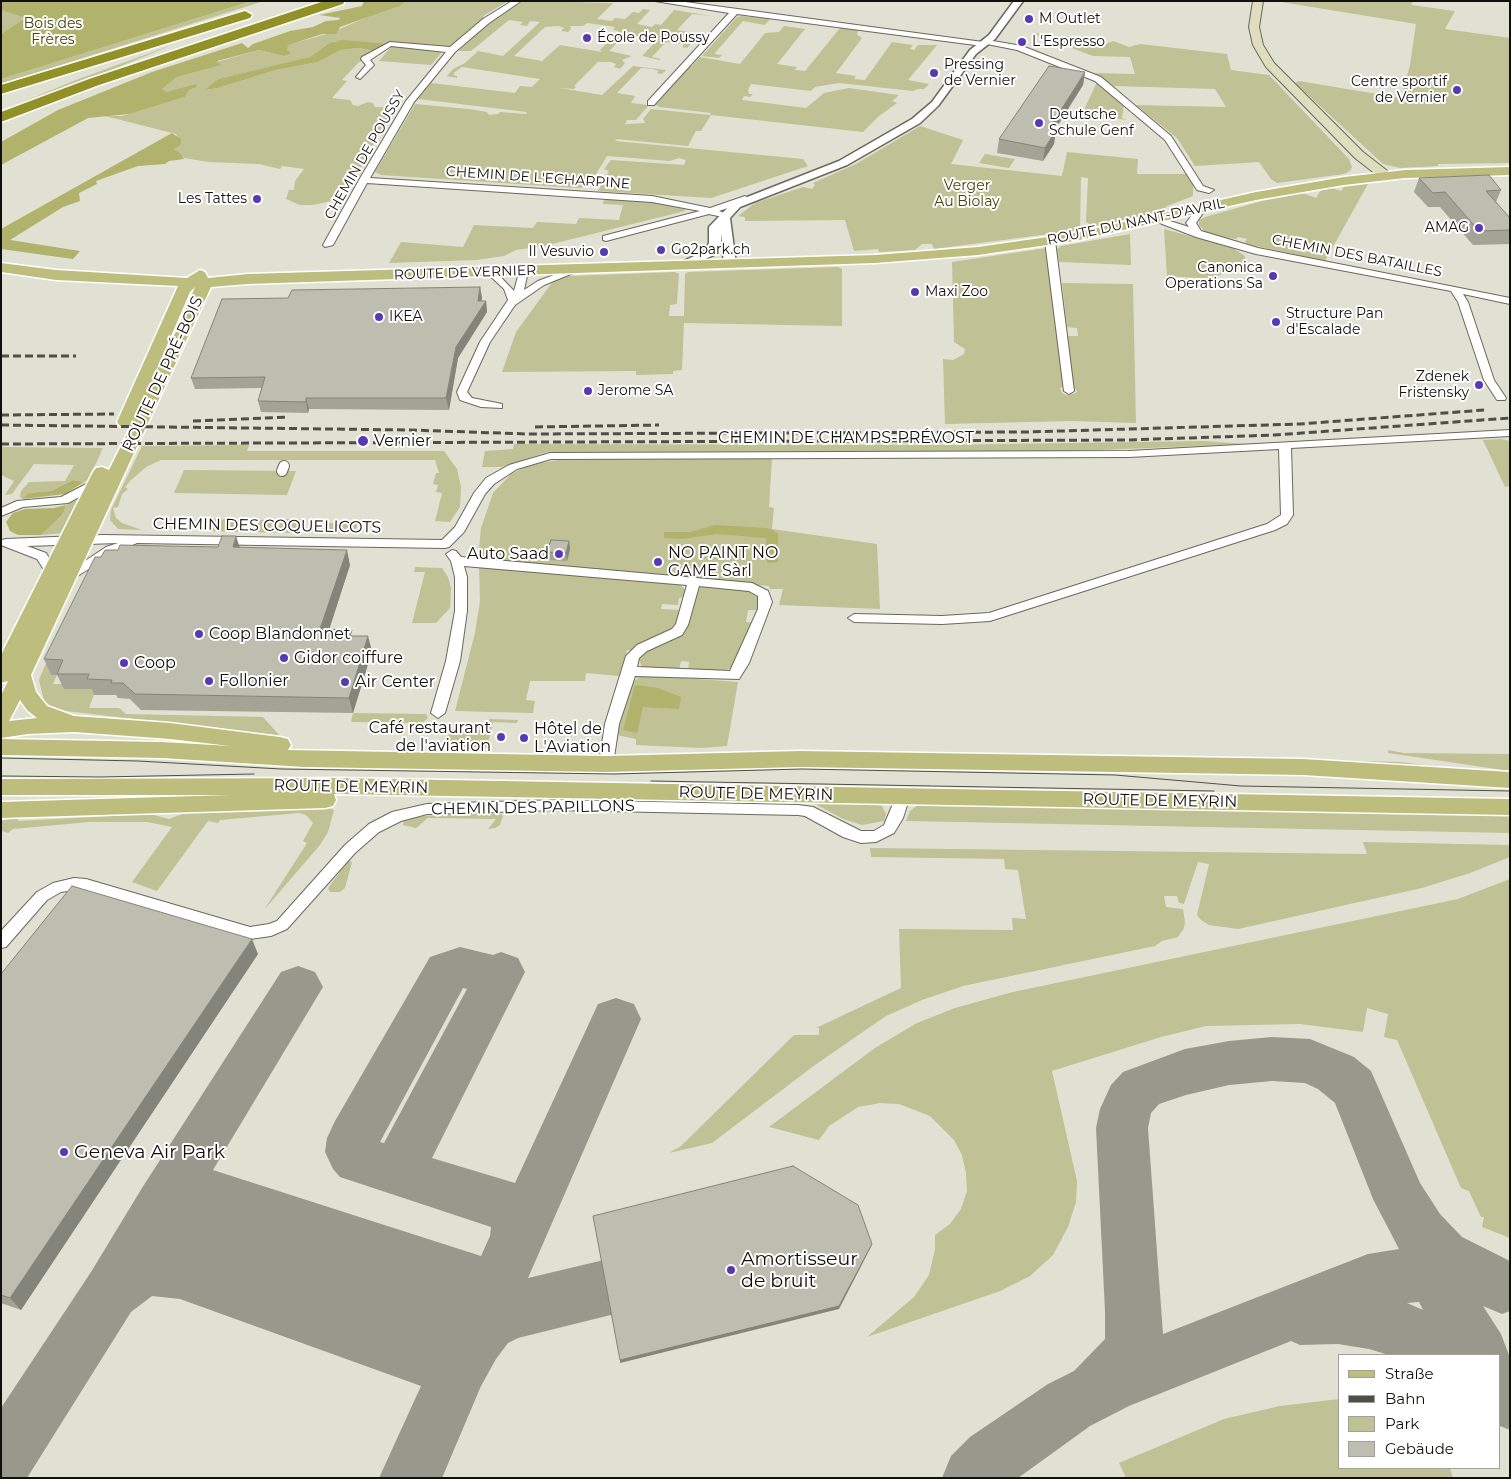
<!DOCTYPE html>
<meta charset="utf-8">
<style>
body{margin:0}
#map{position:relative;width:1511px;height:1479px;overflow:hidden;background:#e0e1d2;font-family:Montserrat,sans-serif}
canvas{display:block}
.frame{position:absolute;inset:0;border:2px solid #11110c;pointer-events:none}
.legend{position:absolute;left:1338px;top:1354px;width:162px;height:115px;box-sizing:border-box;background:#fff;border:1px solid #a0a09e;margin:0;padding:6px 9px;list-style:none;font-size:15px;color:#11110c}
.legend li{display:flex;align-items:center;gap:10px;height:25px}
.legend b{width:25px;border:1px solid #a0a09e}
</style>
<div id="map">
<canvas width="1511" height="1479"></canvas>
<div class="frame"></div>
<ul class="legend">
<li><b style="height:6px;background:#bdbd7d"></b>Straße</li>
<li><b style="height:6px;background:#4f4f47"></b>Bahn</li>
<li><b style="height:14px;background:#c0c194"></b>Park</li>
<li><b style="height:14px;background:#bdbeaf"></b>Gebäude</li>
</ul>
</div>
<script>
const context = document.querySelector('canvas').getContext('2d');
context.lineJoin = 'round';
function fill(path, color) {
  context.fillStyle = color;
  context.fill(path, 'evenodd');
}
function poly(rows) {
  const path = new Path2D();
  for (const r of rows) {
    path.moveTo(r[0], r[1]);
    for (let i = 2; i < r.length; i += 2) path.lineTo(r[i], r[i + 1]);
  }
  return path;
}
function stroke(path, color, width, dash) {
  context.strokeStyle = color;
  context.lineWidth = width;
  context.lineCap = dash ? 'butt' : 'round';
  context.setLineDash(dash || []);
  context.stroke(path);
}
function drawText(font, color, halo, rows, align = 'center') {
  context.font = font + ' Montserrat,sans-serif';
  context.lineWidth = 4;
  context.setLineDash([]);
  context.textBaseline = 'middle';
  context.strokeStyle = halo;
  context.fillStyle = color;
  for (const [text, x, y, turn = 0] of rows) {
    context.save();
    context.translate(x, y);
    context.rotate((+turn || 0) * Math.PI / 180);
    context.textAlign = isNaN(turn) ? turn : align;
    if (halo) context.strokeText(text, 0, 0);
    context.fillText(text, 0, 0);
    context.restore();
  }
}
fill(poly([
 [252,1,264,1,1,84,1,79],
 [406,1,508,1,483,16,484,18,450,47,336,41,308,58,218,79,206,90,218,88,276,70,318,62,341,50,358,48,376,51,358,63,342,80,347,81,332,98,350,100,353,105,358,106,368,102,373,103,375,107,396,108,387,120,354,180,350,180,341,196,336,200,313,205,300,205,286,199,289,190,294,190,295,181,304,169,282,166,280,169,259,164,209,162,184,158,174,150,181,144,176,134,105,116,122,116,185,97,189,90,197,87,167,92,162,89,177,77,220,65,217,62,259,50,284,56,287,45,330,33],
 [523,1,613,3,597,19,612,21,615,18,625,19,633,12,639,13,643,9,650,10,637,24,652,27,655,24,661,25,674,10,712,16,692,14,677,30,693,33,689,38,695,39,687,48,682,47,684,44,666,42,652,57,661,59,659,60,642,56,659,38,651,37,646,42,639,41,642,38,637,36,623,37,609,51,632,56,622,60,625,63,620,69,614,67,616,64,611,62,598,62,574,86,576,87,574,89,560,88,602,95,633,66,666,70,662,74,657,73,659,71,653,69,641,68,617,93,635,96,631,103,649,105,636,120,627,120,625,124,645,123,643,119,651,109,710,115,711,113,660,107,655,105,689,66,692,66,700,57,740,64,765,33,779,32,784,26,805,29,777,64,797,67,795,70,805,71,840,28,858,30,857,35,862,38,836,73,856,76,854,79,865,80,892,42,913,45,910,49,914,50,918,45,937,45,908,80,929,84,924,89,918,89,913,91,839,83,815,87,811,91,751,84,748,90,749,94,753,94,750,97,744,96,742,100,806,108,824,93,849,88,899,95,892,101,897,103,879,116,863,132,711,115,701,131,696,131,688,146,617,139,615,141,803,159,808,166,711,198,598,191,609,171,604,169,611,160,684,165,686,160,679,158,670,161,607,156,588,187,578,188,381,175,375,172,415,104,469,109,487,112,489,115,498,114,500,112,526,114,527,112,418,99,431,83,515,93,520,86,532,87,540,79,462,67,455,72,453,75,457,76,457,78,447,76,453,69,465,63,478,51,503,56,540,22,530,21,527,26,520,25,523,22,509,20,471,51,458,51,484,26],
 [587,23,615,27,613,30,619,31,600,50,602,52,560,45,542,61,514,56,545,27,559,26,564,28,561,31,568,32,571,29,570,26,583,26],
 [1275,1,1413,1,1411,5,1455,11,1445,29,1510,38,1510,163,1438,164,1438,166,1400,168,1383,164,1295,83,1299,81,1401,98,1410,65,1416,24],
 [1,10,25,18,1,34],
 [742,16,770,19,765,25,743,21,714,54,722,55,719,58,702,56,737,17],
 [1035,33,1052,36,1073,36,1097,47,1113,41,1129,47,1140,44,1227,54,1231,70,1269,75,1349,159,1352,167,1350,171,1344,174,1277,183,1271,179,1259,162,1195,166,1177,138,1136,105,1226,107,1215,89,1114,86,1095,73,1135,74,1130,57,1093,56,1034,34],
 [172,45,92,78,1,113,1,111,76,80],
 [392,46,439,50,442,52,431,65,379,61],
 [1097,82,1124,106,1122,118,1127,120,1082,114],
 [920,126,963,140,951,164,1062,176,1067,152,1138,159,1137,174,1186,174,1193,184,1193,196,1167,206,1161,212,1094,227,1086,222,1088,178,1081,177,1080,230,934,249,932,244,922,244,915,250,879,252,878,249,854,251,845,220,745,221,745,217,738,216,755,203,803,187,812,189,815,185,813,183,856,164],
 [985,154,1015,159,1009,168,979,163],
 [1368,184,1325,261,1247,244,1245,242,1247,239,1238,237,1236,239,1221,237,1206,233,1199,225,1199,220,1205,217,1262,201,1303,193,1316,198,1321,190,1332,188,1341,191,1344,187],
 [604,199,655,203,685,209,685,211,544,246,516,250,504,256,476,260,389,263,401,242,463,247,474,225,533,228,537,222,576,224,579,218,619,220,623,205,603,204],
 [1164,229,1233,248,1245,256,1245,262,1240,267,1210,279,1167,276],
 [1130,234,1131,265,1059,262,1057,249,1061,246],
 [1047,248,1065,386,1060,388,1062,393,1066,395,1076,393,1077,391,1073,387,1068,336,1078,336,1077,328,1067,327,1062,283,1133,284,1136,423,1073,421,945,424,943,359,953,360,964,354,965,349,954,342,952,262],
 [838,267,842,269,842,326,684,323,682,370,673,371,673,374,636,375,636,371,502,372,516,332,551,284,559,279,569,276,675,272,679,274,677,304,670,305,669,316,684,316,685,274,688,272],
 [1501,439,1510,441,1510,486,1505,487,1483,440],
 [1205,441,1245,444,1077,451,547,452,502,467,482,467,485,451,513,449,514,444,936,445],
 [249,445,247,451,444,451,457,469,461,487,460,507,450,522,435,521,442,493,436,492,438,485,433,484,436,473,439,473,435,460,161,460,146,467,130,481,125,487,128,489,122,494,118,507,113,508,116,518,122,523,142,530,118,529,110,520,111,510,142,446],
 [1,447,103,448,88,480,84,482,73,480,51,491,28,493,23,499,20,497,21,491,29,482,65,481,74,465,34,464,12,494,5,495,14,481,1,475],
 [772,458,769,507,774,508,772,529,877,544,880,609,779,605,783,589,770,589,769,586,640,575,627,571,622,573,478,559,481,528,493,493,511,474,530,465,558,460],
 [184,470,296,471,287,495,174,493],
 [81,498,64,533,41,535,63,514,66,505],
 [204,519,243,520,238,532,211,531,203,528,200,522],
 [283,519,301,519,296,533,249,532,254,520,273,520,271,527,278,527],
 [337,521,356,521,358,523,355,533,314,533,315,529,309,529,311,522,333,523],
 [479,566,680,585,688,592,687,596,679,598,678,605,662,604,661,609,681,610,675,630,636,650,627,650,620,676,586,673,585,681,530,681,526,700,535,701,533,713,455,711,475,633,480,601],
 [415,567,442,568,448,577,451,588,450,608,436,623,412,623,425,572,414,572],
 [707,586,750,590,761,599,759,610,748,610,746,622,754,623,733,667,724,671,688,671,689,662,681,661,679,670,642,667,638,657,642,652,672,639,698,588],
 [46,663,52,675,57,675,53,684,66,684,65,689,96,689,89,708,119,708,126,714,263,717,280,736,66,711,51,706,44,701,39,680],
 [644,675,738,682,727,746,701,748,636,745,636,739,617,735,630,683],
 [353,713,426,714,428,718,422,723,351,722],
 [489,719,518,720,517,723,493,722,487,748,446,746,450,729,486,730],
 [1388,750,1404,753,1510,754,1510,771,1388,753],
 [1314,760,1400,762,1471,771,1315,762],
 [816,801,878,804,882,806,886,814,884,821,862,825,843,819,817,805],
 [919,804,1510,813,1510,833,906,821,910,811],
 [328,808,334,810,328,832,320,845,264,910,307,843,303,841,313,823,306,815,299,813,220,820,218,823,208,821,157,891,132,882,172,827,147,822,89,822,13,829,8,833,2,831,1,821,19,817,18,821,150,814,169,819,191,811],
 [491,812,500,813,503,816,500,825,495,828,488,829,496,819,428,818,416,828,403,825,404,821,423,816],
 [1363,842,1510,845,1510,857,1470,873,1422,888,1238,929,1209,925,1201,920,1197,915,1209,864,1198,862,1184,904,1179,903,1177,896,1164,896,1166,907,1183,909,1185,922,1184,928,1178,937,1162,941,1155,946,963,986,922,1000,886,1016,815,1065,712,1143,669,1153,681,1146,794,1035,819,1035,819,1028,816,1028,901,988,899,929,1013,930,1012,918,1026,919,1018,870,1005,869,1004,859,871,857,870,848,1367,854],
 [348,861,352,862,345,888,340,892,330,892,328,888],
 [1510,879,1510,1238,1482,1227,1484,1217,1481,1217,1469,1191,1461,1188,1397,1040,1384,1037,1388,1014,1367,1008,1363,1032,1300,1024,1206,1026,1161,1037,1052,1071,1077,1181,1076,1202,1068,1227,1053,1255,1030,1276,1000,1291,867,1337,914,1297,929,1275,935,1249,935,1235,950,1224,961,1209,967,1191,966,1173,962,1155,954,1140,930,1116,899,1104,880,1103,858,1107,829,1126,819,1140,769,1127,875,1048,917,1023,955,1008,1013,992,1458,899],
 [1340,1393,1340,1468,1450,1468,1453,1478,1126,1478,1119,1463,1224,1419,1280,1406,1339,1399]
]), '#c0c194');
fill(poly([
 [1,1,252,1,1,79,1,34,25,18,1,10],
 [364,1,406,1,399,6,340,27,336,34,322,34,288,45,287,50,291,53,284,56,259,50,217,61,221,65,177,77,162,89,167,92,196,84,197,87,189,90,185,97,129,114,88,118,1,165,1,142,58,110,152,72,242,43,248,48,253,44,290,31,313,27,326,21,338,20,341,18,319,15,362,6],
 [342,40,390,44,376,51,358,48,341,50,318,62,276,70,218,88,205,90,218,79,310,57,330,43],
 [172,133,181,139,181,144,174,150,180,153,184,159,169,161,165,164,138,166,96,181,97,184,79,193,80,201,63,207,10,240,80,251,73,259,1,249,1,229],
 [73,480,84,482,65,494,23,499,28,493,51,491],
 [66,505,63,514,41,535,18,535,10,531,6,522,13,513,25,509,54,508],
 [715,525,767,528,778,533,778,562,767,563,766,538,717,534,682,539,664,538,664,532,690,532],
 [635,685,658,688,681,697,679,709,643,707,637,733,623,730]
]), '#b1b26b');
fill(poly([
 [460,947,493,955,501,952,518,958,525,972,432,1158,515,1183,598,1004,616,998,634,1004,641,1019,528,1278,663,1246,683,1254,691,1274,683,1294,663,1302,518,1338,508,1343,496,1359,481,1386,442,1478,379,1478,421,1386,180,1299,152,1296,131,1312,27,1478,1,1478,1,1408,91,1272,142,1188,281,972,298,966,315,972,323,987,213,1170,481,1256,490,1236,491,1227,340,1177,333,1169,325,1152,327,1138,335,1121,430,957,460,947],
 [463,988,467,989,384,1143,380,1142,463,988],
 [1272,1037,1310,1039,1354,1057,1371,1071,1420,1183,1440,1214,1462,1237,1510,1261,1510,1311,1502,1314,1483,1306,1501,1334,1509,1355,1510,1430,1500,1426,1500,1355,1389,1355,1369,1349,1338,1344,1300,1345,1291,1341,1129,1406,1090,1426,1018,1478,942,1478,951,1456,970,1437,1048,1384,1074,1371,1105,1339,1105,1311,1096,1128,1100,1109,1111,1085,1123,1072,1185,1049,1229,1041,1272,1037],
 [1272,1081,1305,1083,1318,1089,1335,1103,1373,1199,1399,1249,1368,1254,1163,1334,1148,1128,1151,1113,1159,1104,1186,1095,1229,1085,1272,1081],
 [1419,1302,1423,1310,1407,1303,1419,1302]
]), '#98988c');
const pedestrian = poly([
 [282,471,284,466]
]);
const minor = poly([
 [512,1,521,1,489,23,455,52,414,102,370,178,652,196,710,208,745,196,750,199,748,201,719,211,727,214,727,218,709,214,606,241,603,240,603,236,700,211,652,202,367,183,333,245,325,247,323,245,359,180,406,101,446,52,391,46,370,60,374,65,360,79,356,77,366,65,361,59,362,57,390,42,450,47,483,19,512,1],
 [655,1,678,1,983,42,987,40,1022,46,1101,77,1171,136,1203,186,1214,190,1209,193,1197,190,1165,140,1095,81,1017,50,987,44,983,46,737,14,654,105,648,105,648,101,729,13,655,1],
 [1200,207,1205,210,1196,223,1201,231,1258,248,1510,298,1510,304,1463,294,1468,302,1494,380,1506,398,1505,400,1497,400,1484,380,1458,302,1451,291,1256,254,1196,237,1152,220,1157,217,1189,227,1186,223,1197,208,1200,207],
 [1050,238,1055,241,1074,391,1069,394,1064,391,1045,241,1050,238],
 [575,267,583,269,544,285,515,305,490,342,467,392,472,398,502,404,502,408,481,407,460,400,457,392,480,342,508,300,504,289,488,274,488,270,494,270,514,291,520,269,528,271,524,290,538,281,575,267],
 [1510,430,1510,436,1291,448,1293,515,1287,524,1275,530,990,621,942,624,854,622,848,618,854,614,942,616,989,613,1267,524,1281,515,1279,449,1129,457,551,459,517,469,494,484,485,494,464,532,449,547,445,548,137,543,114,553,68,582,64,581,62,578,64,575,106,547,118,543,27,546,46,553,58,573,52,577,48,576,37,559,1,545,2,540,6,539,103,535,442,540,455,527,474,493,486,478,509,465,550,453,1129,451,1510,430],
 [96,479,100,480,100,486,68,503,23,507,1,516,1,508,17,501,61,497,96,479],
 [452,550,456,551,461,557,752,583,768,591,772,602,749,663,739,679,635,676,619,724,613,764,611,768,606,769,601,768,599,764,605,724,626,656,637,645,672,629,676,624,687,585,464,566,467,577,467,611,460,661,445,713,438,718,431,713,446,661,455,611,455,577,451,561,446,554,452,550],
 [699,586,749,591,758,596,758,609,730,671,637,667,639,658,647,651,682,635,688,625,699,586],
 [903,791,908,792,910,796,903,818,894,833,876,842,861,843,843,837,805,816,798,815,558,810,427,814,401,821,379,832,355,853,287,929,271,936,250,939,86,891,74,890,61,892,47,900,6,947,1,948,1,931,37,892,53,883,74,878,86,879,250,927,269,924,277,921,345,845,369,824,392,812,427,804,558,800,798,805,813,807,861,831,874,831,884,825,898,792,903,791]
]);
const tertiary = poly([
 [1014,1,1023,1,995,39,976,54,938,106,920,123,847,165,740,207,730,218,736,264,734,266,726,266,724,264,721,233,721,243,714,255,685,268,677,268,677,264,705,251,709,243,709,227,732,203,839,161,912,119,932,102,970,50,989,35,1014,1]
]);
const secondary = poly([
 [1253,1,1263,1,1259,27,1263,45,1274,63,1363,152,1390,173,1392,176,1390,179,1382,179,1355,158,1266,67,1253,45,1249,27,1253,1]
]);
const primary = poly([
 [1510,167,1510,175,1405,178,1344,185,1256,200,1075,241,978,255,875,263,248,284,211,287,31,675,36,692,47,706,74,716,170,723,280,737,288,739,291,745,288,750,606,756,800,751,1303,759,1510,772,1510,788,1303,775,800,767,606,772,304,767,162,758,1,755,1,739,162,742,230,746,170,739,74,732,28,734,1,738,1,695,8,681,1,683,1,655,93,472,96,468,102,467,109,470,131,426,120,426,117,422,178,286,56,280,1,272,1,263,56,270,187,278,200,270,205,272,208,278,248,274,875,255,978,247,1075,233,1256,192,1344,177,1405,170,1510,167],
 [195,287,179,325,150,385,190,292,195,287],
 [20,700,27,710,37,718,9,721,20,700],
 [334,778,1510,799,1510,815,334,794,336,800,333,806,325,808,1,818,1,802,230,795,1,795,1,779,334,778]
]);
const motorway = poly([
 [324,1,345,1,343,4,99,85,1,122,1,112,89,79,324,1],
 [245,11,252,15,250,18,1,94,1,85,245,11]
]);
stroke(pedestrian, '#69695c', 12);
stroke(minor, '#69695c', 2);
stroke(tertiary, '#69695c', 3);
stroke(secondary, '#69695c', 2);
stroke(primary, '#fff', 3);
stroke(motorway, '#fff', 3);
stroke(pedestrian, '#fff', 10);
fill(minor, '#fff');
fill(tertiary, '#fff');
fill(secondary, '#dedebe');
fill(primary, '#bdbd7d');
fill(motorway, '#919127');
stroke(poly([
 [1,758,138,761,281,769,614,774,802,769,1115,775,1241,786,1510,791],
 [1,776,100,777,254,774],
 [651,781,1214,791]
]), '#4f4f47', 1);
stroke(poly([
 [1,356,76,356],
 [1,415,114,414],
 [193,421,288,417],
 [1,425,410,430,528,434,1027,432,1300,424,1484,410],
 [535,427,659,425],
 [1,444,1127,440,1275,435,1510,418]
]), '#4f4f47', 3, [8, 4]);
fill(poly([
 [1085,72,1083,85,1055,130,1054,144,1043,161,997,153,999,139],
 [1419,178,1501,190,1496,202,1510,218,1510,244,1473,245,1440,207,1428,207,1414,192],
 [480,287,482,298,481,301,486,301,487,312,458,358,449,410,309,409,308,413,261,412,258,401,262,388,195,389,191,378,288,298],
 [569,541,570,549,567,561,548,560,547,552],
 [239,548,350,565,329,630,353,636,372,651,353,713,141,710,130,699,118,698,116,695,94,695,92,689,64,689,57,675,51,675,44,659,101,557,118,550],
 [258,954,21,1310,1,1303,1,974]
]), '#a3a396');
fill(poly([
 [1085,72,1083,85,1047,142,1049,129],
 [1056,130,1054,144,1043,161,1045,148],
 [480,287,482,298,480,311,486,301,487,312,458,358,449,410,446,398,456,347,478,301],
 [306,398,309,409,308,413,306,402],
 [236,536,241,551,233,547],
 [569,541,570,549,567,561,566,553],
 [347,550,350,565,324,645,320,629],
 [368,636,372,651,353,713,349,698],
 [252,939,258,954,21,1310,10,1298],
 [872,1244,871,1247,839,1309,620,1363,620,1360]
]), '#84857a');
const building = poly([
 [1049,66,1085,72,1049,129,1056,130,1045,148,999,139,1049,66],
 [1489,175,1501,190,1486,191,1510,218,1510,230,1479,231,1445,192,1433,193,1419,178,1489,175],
 [480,287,478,301,486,301,456,347,446,398,306,398,306,402,258,401,265,377,191,378,222,299,288,298,292,290,480,287],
 [222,536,236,536,233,547,347,550,320,629,352,630,350,636,368,636,349,698,135,694,123,683,111,683,112,680,87,679,89,674,57,674,63,660,44,659,95,557,101,557,105,550,118,550,120,545,218,547,222,536],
 [551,540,569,541,566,553,547,552,551,540],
 [72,886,252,939,10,1298,1,1295,1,974,72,886],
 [793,1166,858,1205,872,1244,839,1306,620,1360,593,1216,793,1166]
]);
fill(building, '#bdbeaf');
stroke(building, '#84857a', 1);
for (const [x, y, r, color] of [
 [1029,19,5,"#5939b1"],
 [587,38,5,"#5939b1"],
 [1022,42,5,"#5939b1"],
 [934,73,5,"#5939b1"],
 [1457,90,5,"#5939b1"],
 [1039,123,5,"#5939b1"],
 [257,199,5,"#5939b1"],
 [1479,228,5,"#5939b1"],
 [661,250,5,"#5939b1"],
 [604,252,5,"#5939b1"],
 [1273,276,5,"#5939b1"],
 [915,292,5,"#5939b1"],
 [379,317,5,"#5939b1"],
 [1276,322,5,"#5939b1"],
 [1479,385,5,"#5939b1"],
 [588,391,5,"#5939b1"],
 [363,441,6,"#5939b1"],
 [559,554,5,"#5939b1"],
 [658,562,5,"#5939b1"],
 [199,634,5,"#5939b1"],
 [284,658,5,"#5939b1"],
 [124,663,5,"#5939b1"],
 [209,681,5,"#5939b1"],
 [345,682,5,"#5939b1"],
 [501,737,5,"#5939b1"],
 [524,738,5,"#5939b1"],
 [64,1152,5,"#5939b1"],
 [731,1270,5,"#5939b1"]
]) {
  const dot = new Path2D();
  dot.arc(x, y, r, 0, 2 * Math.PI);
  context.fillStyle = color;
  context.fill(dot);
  stroke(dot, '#fff', 2);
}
drawText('14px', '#11110c', '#fff', [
 ["M Outlet",1039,19],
 ["École de Poussy",597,38],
 ["L'Espresso",1032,42],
 ["Pressing",944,65],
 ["de Vernier",944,81],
 ["Centre sportif",1447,82,"right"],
 ["de Vernier",1447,98,"right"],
 ["Deutsche",1049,115],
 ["Schule Genf",1049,131],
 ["Les Tattes",247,199,"right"],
 ["AMAG",1469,228,"right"],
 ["Go2park.ch",671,250],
 ["Il Vesuvio",594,252,"right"],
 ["Canonica",1263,268,"right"],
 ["Operations Sa",1263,284,"right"],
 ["Maxi Zoo",925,292],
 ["Structure Pan",1286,314],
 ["d'Escalade",1286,330],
 ["IKEA",389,317],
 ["Zdenek",1469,377,"right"],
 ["Fristensky",1469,393,"right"],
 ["Jerome SA",598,391]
], 'left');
drawText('14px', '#43430b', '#fff', [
 ["Bois des",53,24],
 ["Frères",53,40],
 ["Verger",967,186],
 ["Au Biolay",967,202]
]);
drawText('14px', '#11110c', '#fff', [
 ["CHEMIN DE POUSSY",365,155,-60],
 ["CHEMIN DE L'ECHARPINE",538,178,4],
 ["ROUTE DU NANT-D'AVRIL",1136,222,-12],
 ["CHEMIN DES BATAILLES",1357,256,11],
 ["ROUTE DE VERNIER",465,273,-2]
]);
drawText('16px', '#11110c', '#fff', [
 ["ROUTE DE PRÉ-BOIS",163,374,-65],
 ["CHEMIN DE CHAMPS-PRÉVOST",846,438],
 ["CHEMIN DES COQUELICOTS",267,526,1],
 ["ROUTE DE MEYRIN",351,787,1],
 ["ROUTE DE MEYRIN",756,794,1],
 ["ROUTE DE MEYRIN",1160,801,1],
 ["CHEMIN DES PAPILLONS",533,808,-1]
]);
drawText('16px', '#11110c', '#fff', [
 ["Vernier",374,441],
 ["NO PAINT NO",668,553],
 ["GAME Sàrl",668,571],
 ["Auto Saad",549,554,"right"],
 ["Coop Blandonnet",209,634],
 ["Gidor coiffure",294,658],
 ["Coop",134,663],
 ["Follonier",219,681],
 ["Air Center",355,682],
 ["Café restaurant",491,728,"right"],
 ["de l'aviation",491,746,"right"],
 ["Hôtel de",534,729],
 ["L'Aviation",534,747]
], 'left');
drawText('19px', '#11110c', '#fff', [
 ["Geneva Air Park",74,1152],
 ["Amortisseur",741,1259],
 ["de bruit",741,1281]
], 'left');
</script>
